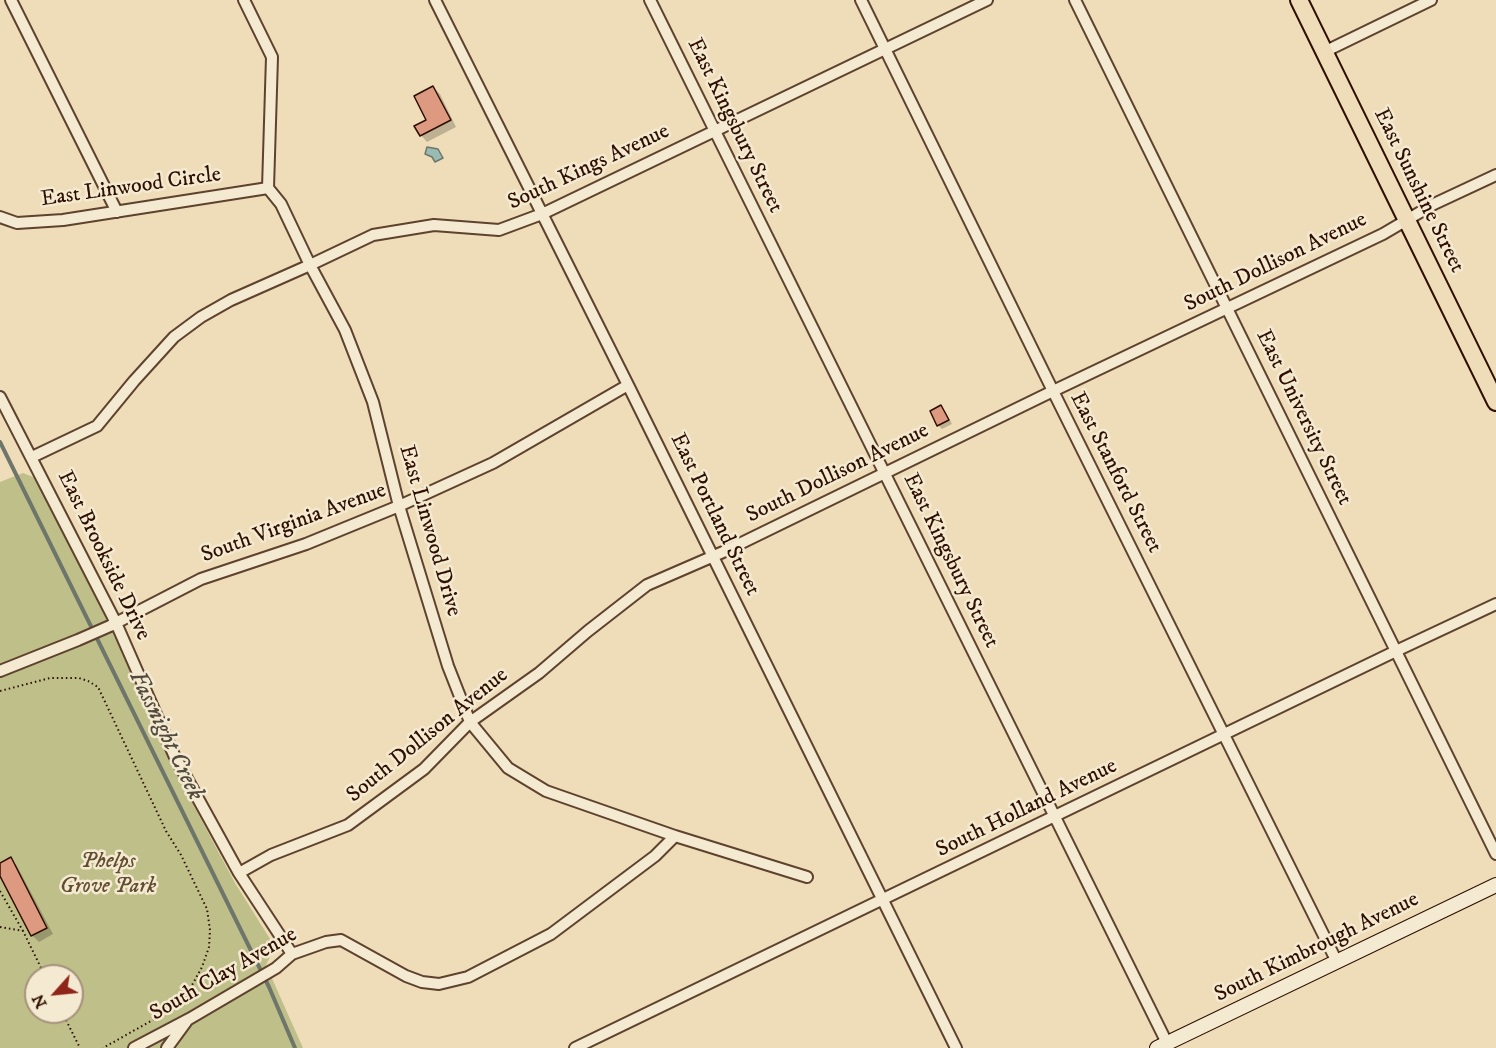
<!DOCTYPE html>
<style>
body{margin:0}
#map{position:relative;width:1496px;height:1048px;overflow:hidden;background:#eeddb8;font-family:"IM FELL DW Pica",serif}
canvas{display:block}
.north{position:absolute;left:24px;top:964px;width:60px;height:60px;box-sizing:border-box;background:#f4e9d1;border:2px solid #a5927d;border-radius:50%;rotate:243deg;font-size:16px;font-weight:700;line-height:24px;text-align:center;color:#2e0f00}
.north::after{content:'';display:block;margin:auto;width:21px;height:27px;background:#8f2418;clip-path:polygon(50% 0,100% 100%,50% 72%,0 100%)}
</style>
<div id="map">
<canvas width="1496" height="1048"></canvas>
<div class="north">N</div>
</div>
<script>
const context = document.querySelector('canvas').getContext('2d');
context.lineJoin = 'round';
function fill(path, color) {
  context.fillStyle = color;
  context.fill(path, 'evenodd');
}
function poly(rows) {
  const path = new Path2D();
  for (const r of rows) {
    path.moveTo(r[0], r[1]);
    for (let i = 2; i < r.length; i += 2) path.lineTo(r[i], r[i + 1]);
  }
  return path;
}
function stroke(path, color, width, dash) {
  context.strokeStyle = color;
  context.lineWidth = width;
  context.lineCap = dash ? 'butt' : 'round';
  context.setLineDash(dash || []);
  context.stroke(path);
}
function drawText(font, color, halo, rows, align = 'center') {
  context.font = font + ' "IM FELL DW Pica",serif';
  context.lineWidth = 5;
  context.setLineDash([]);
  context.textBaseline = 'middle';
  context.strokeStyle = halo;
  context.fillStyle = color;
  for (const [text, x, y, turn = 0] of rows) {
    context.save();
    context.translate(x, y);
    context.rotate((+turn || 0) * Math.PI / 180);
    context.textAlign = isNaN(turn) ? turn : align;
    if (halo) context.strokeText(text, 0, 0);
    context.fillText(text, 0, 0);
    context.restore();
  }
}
fill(poly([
 [23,473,33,477,38,483,120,647,147,712,172,765,235,883,272,942,273,951,266,965,303,1048,0,1048,0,482],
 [36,976,72,976,72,1012,36,1012]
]), '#bfbf8a');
const water = poly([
 [427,147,438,149,443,158,435,162,432,157,425,154,427,147]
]);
fill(water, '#99bbb2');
stroke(water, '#6e766b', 1.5);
fill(poly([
 [433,87,440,94,456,127,427,142,421,135,428,121],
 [941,407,945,411,952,424,942,429,938,425],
 [11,859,17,866,53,934,39,942,32,935,0,872,0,864]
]), '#0003');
stroke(poly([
 [0,442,269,987,295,1048]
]), '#6e766b', 4);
const building = poly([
 [433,86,451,120,420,136,414,126,426,120,414,96,433,86],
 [941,405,949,420,937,426,930,411,941,405],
 [11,857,47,928,31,936,0,876,0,863,11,857]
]);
fill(building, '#de9a81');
stroke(building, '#2e0f00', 1.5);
const minor = poly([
 [11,0,117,212],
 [244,0,272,57,268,188,281,204,310,265,345,330,373,402,399,506,448,666,470,722,508,768,546,791,675,836,807,877],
 [435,0,628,385,956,1048],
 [650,0,1167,1043],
 [861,0,1053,391,1337,962],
 [1075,0,1496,854],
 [1324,52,1431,0],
 [0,217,17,223,63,220,268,188],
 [0,397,116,623,174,755,239,873,292,954],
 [32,457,97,426,134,381,174,337,201,317,231,300,310,265,373,235,434,225,499,230,542,214,987,0],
 [0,671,78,640,110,626,201,579,306,544,399,506,493,463,628,385],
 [239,873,271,855,348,825,424,769,470,722,539,673,588,631,647,585,723,552,1053,391,1383,234,1434,204,1496,175],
 [134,1048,189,1019,276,968,292,954,326,942,341,940,406,976,422,982,439,984,468,977,551,934,655,856,675,836],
 [167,1048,186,1022],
 [575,1048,1396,651,1496,604]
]);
const secondary = poly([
 [1157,1048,1496,885]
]);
const primary = poly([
 [1299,0,1496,402]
]);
stroke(minor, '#5e422e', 14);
stroke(secondary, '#2e0f00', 16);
stroke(primary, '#2e0f00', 20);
stroke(poly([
 [0,691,50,678,79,678,88,681,98,687,166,831,181,855,207,909,210,930,209,947,202,967,186,996,177,1005,158,1017,103,1048],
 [0,891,23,931],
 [0,927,23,931,45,976],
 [62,1012,80,1048]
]), '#2e0f00', 2, [1.5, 3]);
stroke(minor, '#f4e9d1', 10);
stroke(secondary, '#f4e9d1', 14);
stroke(primary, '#eeddb8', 16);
drawText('22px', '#2e0f00', '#f4e9d1', [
 ["East Kingsbury Street",734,126,64],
 ["South Kings Avenue",589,168,-25],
 ["East Linwood Circle",131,188,-8],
 ["East Sunshine Street",1418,191,64],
 ["South Dollison Avenue",1276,263,-26],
 ["East University Street",1303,418,64],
 ["East Stanford Street",1115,473,63],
 ["South Dollison Avenue",838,474,-26],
 ["East Portland Street",714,515,64],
 ["South Virginia Avenue",294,524,-20],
 ["East Linwood Drive",429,531,74],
 ["East Brookside Drive",103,556,64],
 ["East Kingsbury Street",950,561,64],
 ["South Dollison Avenue",428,736,-39],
 ["South Holland Avenue",1027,809,-26],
 ["South Kimbrough Avenue",1317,948,-26],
 ["South Clay Avenue",224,975,-30]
]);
drawText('italic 22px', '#614d30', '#f4e9d1', [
 ["Phelps",108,862],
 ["Grove Park",108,887]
]);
drawText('italic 24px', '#534b3e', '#f4e9d1', [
 ["Fassnight Creek",165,736,64]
]);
</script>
